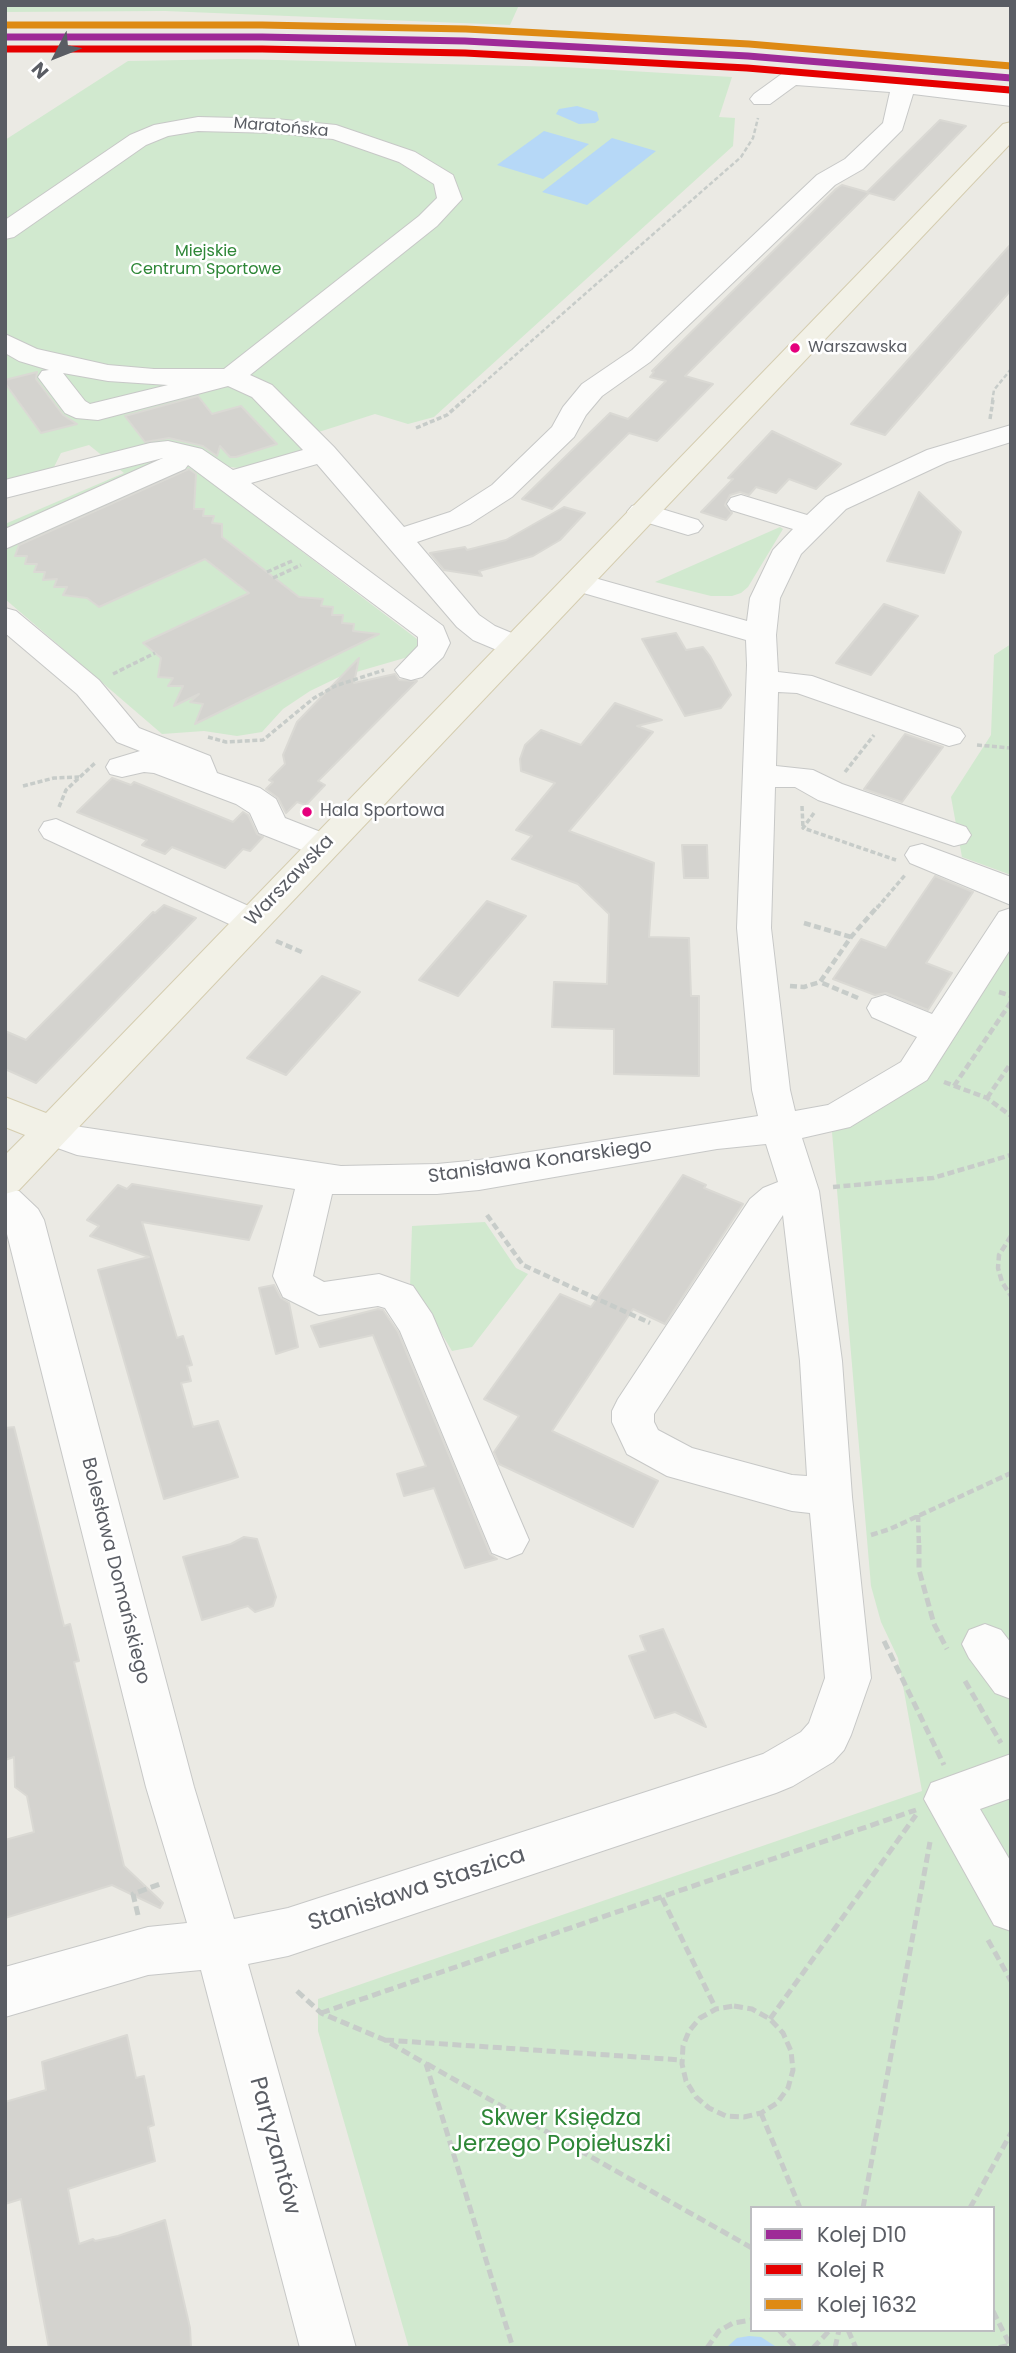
<!DOCTYPE html>
<meta charset="utf-8">
<style>
body{margin:0}
#map{position:relative;width:1016px;height:2353px;overflow:hidden;background:#ebeae4;font-family:Poppins,sans-serif}
canvas{display:block}
.frame{position:absolute;inset:0;border:7px solid #5a5d64;pointer-events:none}
.legend{position:absolute;left:750px;top:2206px;width:245px;height:126px;box-sizing:border-box;background:#fff;border:2px solid #bdbec1;margin:0;padding:9px 12px;list-style:none;font-size:21px;color:#5a5d64}
.legend li{display:flex;align-items:center;gap:14px;height:35px}
.legend b{width:35px;border:2px solid #bdbec1}
.north{position:absolute;left:21px;top:21px;width:70px;height:70px;-webkit-text-stroke:5px #fff;paint-order:stroke;rotate:228deg;font-size:19px;font-weight:700;line-height:28px;text-align:center;color:#5a5d64}
.north::after{content:'';display:block;margin:auto;width:24px;height:32px;background:#5a5d64;clip-path:polygon(50% 0,100% 100%,50% 72%,0 100%)}
</style>
<div id="map">
<canvas width="1016" height="2353"></canvas>
<div class="frame"></div>
<ul class="legend">
<li><b style="height:9px;background:#9e2a97"></b>Kolej D10</li>
<li><b style="height:9px;background:#e50000"></b>Kolej R</li>
<li><b style="height:9px;background:#de8a14"></b>Kolej 1632</li>
</ul>
<div class="north">N</div>
</div>
<script>
const context = document.querySelector('canvas').getContext('2d');
context.lineJoin = 'round';
function fill(path, color) {
  context.fillStyle = color;
  context.fill(path, 'evenodd');
}
function poly(rows) {
  const path = new Path2D();
  for (const r of rows) {
    path.moveTo(r[0], r[1]);
    for (let i = 2; i < r.length; i += 2) path.lineTo(r[i], r[i + 1]);
  }
  return path;
}
function stroke(path, color, width, dash) {
  context.strokeStyle = color;
  context.lineWidth = width;
  context.lineCap = dash ? 'butt' : 'round';
  context.setLineDash(dash || []);
  context.stroke(path);
}
function drawText(font, color, halo, rows, align = 'center') {
  context.font = font + ' Poppins,sans-serif';
  context.lineWidth = 5;
  context.setLineDash([]);
  context.textBaseline = 'middle';
  context.strokeStyle = halo;
  context.fillStyle = color;
  for (const [text, x, y, turn = 0] of rows) {
    context.save();
    context.translate(x, y);
    context.rotate((+turn || 0) * Math.PI / 180);
    context.textAlign = isNaN(turn) ? turn : align;
    if (halo) context.strokeText(text, 0, 0);
    context.fillText(text, 0, 0);
    context.restore();
  }
}
fill(poly([
 [5,5,519,5,510,25,165,11,5,12],
 [237,59,563,67,732,77,719,117,735,118,733,146,434,417,408,424,375,414,300,438,311,451,246,469,222,466,200,474,417,639,420,648,408,657,339,677,310,691,283,709,262,732,237,736,204,731,162,734,5,599,5,524,124,473,89,445,61,453,54,467,5,481,5,140,128,61],
 [780,527,783,529,748,587,741,593,732,596,711,596,655,582],
 [1011,644,1011,875,962,857,951,797,991,735,994,655],
 [1011,944,1011,2348,409,2348,318,2031,318,1999,922,1791,898,1658,881,1622,871,1586,832,1132,920,1077],
 [752,2208,993,2208,993,2330,752,2330],
 [485,1222,516,1268,528,1274,472,1347,452,1351,422,1301,410,1288,412,1226]
]), '#d1e9cf');
fill(poly([
 [577,106,597,112,599,120,595,123,579,124,556,114,559,109],
 [544,131,589,144,543,179,497,165],
 [612,138,656,151,587,205,542,192],
 [749,2336,761,2337,778,2348,726,2348,737,2338]
]), '#b6d8f7');
const building = poly([
 [940,120,966,126,894,200,869,193,685,376,713,384,657,441,629,433,552,509,522,499,610,413,628,419,666,381,650,377,654,372,652,371,836,189,842,185,867,192,940,120],
 [1011,244,1011,290,885,435,851,424,1011,244],
 [37,372,36,379,63,415,77,424,41,433,5,383,5,380,37,372],
 [198,396,212,414,241,406,277,444,236,457,230,457,220,446,217,456,203,446,169,438,145,442,125,416,198,396],
 [772,431,841,464,816,489,789,479,776,493,756,487,749,495,740,492,730,495,725,505,732,513,726,520,701,512,733,479,728,478,772,431],
 [189,469,196,474,194,509,204,509,203,516,214,516,212,523,222,524,222,537,299,597,323,599,321,606,333,607,332,615,343,615,342,623,354,624,353,631,379,634,195,724,203,704,190,702,199,694,174,706,183,686,168,686,173,678,158,677,161,658,143,643,249,593,205,559,99,607,87,598,63,595,67,587,54,587,57,579,43,580,45,572,34,572,37,564,25,564,27,556,15,556,19,545,189,469],
 [919,492,961,532,944,573,887,561,919,492],
 [564,507,585,513,560,540,533,556,479,571,482,576,444,570,430,553,465,547,467,550,506,540,564,507],
 [884,604,918,616,871,675,836,663,884,604],
 [676,633,686,650,703,647,710,656,731,695,721,708,685,716,642,639,676,633],
 [359,658,354,683,395,674,399,680,417,681,318,781,325,785,306,805,297,802,286,813,278,798,266,789,273,782,269,780,285,764,283,755,297,722,359,658],
 [615,703,662,720,637,726,653,732,569,831,654,863,649,937,689,938,691,996,699,996,699,1076,614,1074,614,1029,552,1027,554,982,607,984,609,914,578,884,512,859,532,836,516,830,555,783,521,771,520,759,525,745,541,730,581,745,615,703],
 [905,734,943,747,902,802,864,789,905,734],
 [112,778,131,785,134,782,233,822,243,812,248,815,257,834,263,837,250,851,243,849,225,868,172,847,165,854,142,845,147,840,77,812,112,778],
 [682,845,707,845,708,878,684,878,682,845],
 [935,876,973,892,926,963,952,973,928,1010,886,993,875,995,833,979,861,939,886,948,935,876],
 [487,901,526,916,458,996,419,980,487,901],
 [164,905,196,918,36,1083,5,1069,5,1031,26,1040,153,912,155,913,164,905],
 [322,976,360,992,286,1075,247,1058,322,976],
 [683,1175,706,1185,704,1188,743,1204,665,1324,633,1309,552,1431,658,1481,633,1527,499,1464,494,1452,519,1416,484,1399,560,1294,591,1307,683,1175],
 [132,1184,262,1206,249,1240,142,1222,177,1338,183,1336,192,1365,187,1366,191,1381,181,1383,193,1427,218,1421,238,1477,164,1499,98,1270,149,1257,90,1236,99,1226,87,1220,118,1185,127,1189,132,1184],
 [274,1285,281,1298,289,1303,298,1347,276,1354,259,1288,274,1285],
 [378,1309,383,1310,398,1332,490,1554,497,1559,465,1568,434,1488,404,1496,397,1474,426,1466,373,1335,320,1347,311,1326,378,1309],
 [14,1427,64,1626,70,1624,79,1661,74,1662,124,1866,163,1903,160,1908,112,1885,5,1918,5,1840,34,1832,27,1796,15,1787,14,1757,5,1760,5,1428,14,1427],
 [244,1537,257,1539,276,1597,273,1606,255,1612,248,1606,202,1620,183,1557,231,1544,244,1537],
 [663,1629,706,1727,675,1712,655,1718,629,1656,646,1651,640,1636,663,1629],
 [127,2035,136,2078,144,2076,154,2125,148,2127,155,2161,68,2189,79,2244,93,2239,95,2241,118,2236,165,2220,190,2328,191,2348,49,2348,21,2199,5,2204,5,2102,46,2090,42,2062,127,2035]
]);
fill(building, '#d4d3cf');
stroke(building, '#dad9d4', 2);
const minor = poly([
 [791,71,903,79,1011,92,1011,106,913,94,902,130,863,169,835,185,650,362,602,396,586,415,574,437,512,497,470,524,417,542,479,615,495,626,526,639,530,646,526,653,515,655,504,653,473,640,457,627,317,464,251,483,443,626,450,643,443,657,422,677,411,680,400,677,395,670,418,646,418,637,188,465,185,469,5,549,5,529,163,458,5,498,5,480,150,443,168,441,202,449,233,470,303,450,252,397,228,386,98,420,76,418,65,413,38,377,42,371,49,370,19,361,5,353,5,334,37,349,108,365,154,369,224,369,419,216,437,198,434,184,399,162,333,139,276,133,198,131,168,136,146,145,14,237,5,239,5,220,130,135,154,125,198,117,276,119,336,125,415,152,453,175,462,199,437,226,250,375,272,385,334,447,404,527,450,512,492,485,552,427,563,407,582,384,632,350,817,175,845,159,883,123,890,92,796,85,770,104,754,104,750,99,754,94,783,73,791,71],
 [63,373,108,381,168,385,90,404,85,401,63,373],
 [1011,425,1011,442,947,462,846,509,801,554,780,598,776,635,778,672,812,676,960,729,965,736,960,743,949,746,797,693,778,692,776,766,813,770,842,784,966,827,971,835,966,843,954,846,818,800,795,787,775,787,771,928,790,1090,795,1111,828,1105,901,1062,917,1037,872,1017,867,1008,872,999,885,995,932,1014,999,912,1011,908,1011,948,927,1080,850,1127,802,1138,819,1191,842,1361,852,1497,871,1678,851,1735,844,1750,833,1762,793,1786,776,1793,288,1956,248,1964,356,2348,300,2348,201,1970,148,1975,5,2017,5,1967,148,1927,187,1923,146,1787,5,1226,5,1186,19,1191,38,1209,44,1220,194,1787,234,1919,288,1908,763,1754,801,1732,809,1723,825,1678,810,1513,792,1511,667,1476,627,1454,612,1422,612,1411,618,1399,750,1199,763,1188,778,1182,766,1144,717,1149,479,1190,437,1194,332,1194,313,1276,324,1282,379,1274,413,1286,432,1314,529,1540,522,1553,507,1559,492,1553,400,1331,385,1308,378,1306,319,1315,283,1297,273,1276,295,1189,77,1155,38,1141,32,1131,38,1121,51,1117,81,1127,341,1166,437,1164,479,1160,758,1116,752,1090,737,928,747,665,746,640,566,588,562,582,566,576,577,573,747,621,750,598,773,550,793,529,731,510,727,504,731,498,741,495,807,515,826,497,927,450,1011,425],
 [783,1215,800,1361,807,1476,792,1475,692,1448,658,1430,654,1422,654,1414,783,1215],
 [642,503,698,520,703,526,698,532,688,535,632,518,627,512,632,506,642,503],
 [5,608,16,611,99,680,139,728,210,756,217,773,260,788,276,799,285,818,336,838,341,846,336,854,324,857,312,854,259,833,250,813,236,804,154,773,144,772,122,777,110,774,106,767,110,760,140,751,117,742,77,694,5,633,5,608],
 [56,819,264,913,269,921,264,929,252,933,240,929,44,838,39,830,44,822,56,819],
 [922,844,1011,877,1011,905,910,863,905,855,910,847,922,844],
 [985,1624,1001,1630,1011,1643,1011,1699,995,1693,969,1658,962,1644,969,1630,985,1624],
 [1011,1754,1011,1798,980,1809,1011,1862,1011,1931,994,1925,924,1799,931,1783,1011,1754]
]);
const major = poly([
 [1011,122,1011,143,19,1190,5,1194,5,1155,25,1135,5,1127,5,1097,46,1113,1003,124,1011,122]
]);
stroke(minor, '#c7c8c7', 2);
stroke(major, '#d5cdb0', 2);
stroke(poly([
 [462,402,741,157,753,138,758,118],
 [992,402,994,390,1011,369]
]), '#c7ccc9', 2.5, [4.5, 2.5]);
stroke(poly([
 [990,419,993,400],
 [416,428,447,415,464,400],
 [267,572,292,561],
 [273,578,301,565],
 [113,674,155,653],
 [208,737,226,742,263,740,314,698,335,686,384,670],
 [977,745,1011,748],
 [845,772,874,735],
 [23,786,54,778,79,777],
 [802,806,803,828],
 [59,807,66,790,95,763],
 [814,813,803,828,896,860],
 [877,908,906,874]
]), '#c7ccc9', 3.5, [5, 2.5]);
stroke(poly([
 [804,923,851,937],
 [276,941,304,953],
 [790,986,804,987,820,982],
 [999,992,1011,996],
 [858,998,820,982,851,937,878,906],
 [944,1082,987,1098,1011,1116],
 [954,1086,1011,1002],
 [987,1098,1011,1063],
 [833,1187,933,1178,1011,1155],
 [487,1215,523,1265,650,1323],
 [1011,1236,999,1255,998,1268,1002,1282,1011,1296],
 [918,1515,919,1547],
 [871,1535,890,1529,1011,1473]
]), '#c7ccc9', 4.5, [7, 3.5]);
stroke(poly([
 [919,1545,919,1570,934,1624,947,1649],
 [884,1641,944,1765],
 [965,1681,1001,1743],
 [662,1898,716,2009],
 [138,1915,133,1894,160,1884],
 [988,1940,1011,1981],
 [297,1991,321,2013,385,2040,426,2064,513,2348],
 [734,2006,752,2009,770,2019,783,2033,791,2051,793,2070,788,2088,777,2103,761,2113,744,2117,726,2116,709,2108,696,2097,686,2081,682,2064,683,2046,689,2031,700,2018,716,2009,734,2006],
 [321,2013,916,1810],
 [770,2019,916,1815],
 [385,2040,682,2060],
 [427,2064,752,2248],
 [761,2113,800,2208],
 [863,2208,930,1842],
 [970,2208,1011,2133],
 [993,2311,1010,2345,998,2348],
 [779,2330,796,2348],
 [848,2330,856,2348],
 [707,2348,719,2331,733,2323,752,2320],
 [813,2348,830,2330],
 [835,2348,839,2330]
]), '#c7ccc9', 5, [9, 4.5]);
fill(minor, '#fcfcfb');
fill(major, '#f2f1e7');
stroke(poly([
 [5,37,262,37,465,41,748,56,1011,78]
]), '#9e2a97', 7);
stroke(poly([
 [5,49,262,49,465,53,747,68,1010,90]
]), '#e50000', 7);
stroke(poly([
 [5,25,262,25,466,29,749,44,1011,66]
]), '#de8a14', 7);
for (const [x, y, r, color] of [
 [795,348,6,"#e5007d"],
 [307,812,6,"#e5007d"]
]) {
  const dot = new Path2D();
  dot.arc(x, y, r, 0, 2 * Math.PI);
  context.fillStyle = color;
  context.fill(dot);
  stroke(dot, '#fff', 2.5);
}
drawText('16px', '#5a5d64', '#fff', [
 ["Maratońska",281,128,5]
]);
drawText('16px', '#2e8737', '#fff', [
 ["Miejskie",206,252],
 ["Centrum Sportowe",206,270]
]);
drawText('16px', '#5a5d64', '#fff', [
 ["Warszawska",808,348]
], 'left');
drawText('17px', '#5a5d64', '#fff', [
 ["Hala Sportowa",320,812]
], 'left');
drawText('19px', '#5a5d64', '#fff', [
 ["Warszawska",290,881,-46],
 ["Stanisława Konarskiego",540,1162,-8],
 ["Bolesława Domańskiego",115,1571,76]
]);
drawText('23px', '#5a5d64', '#fff', [
 ["Stanisława Staszica",417,1890,-18],
 ["Partyzantów",274,2146,75]
]);
drawText('23px', '#2e8737', '#fff', [
 ["Skwer Księdza",561,2119],
 ["Jerzego Popiełuszki",561,2145]
]);
</script>
